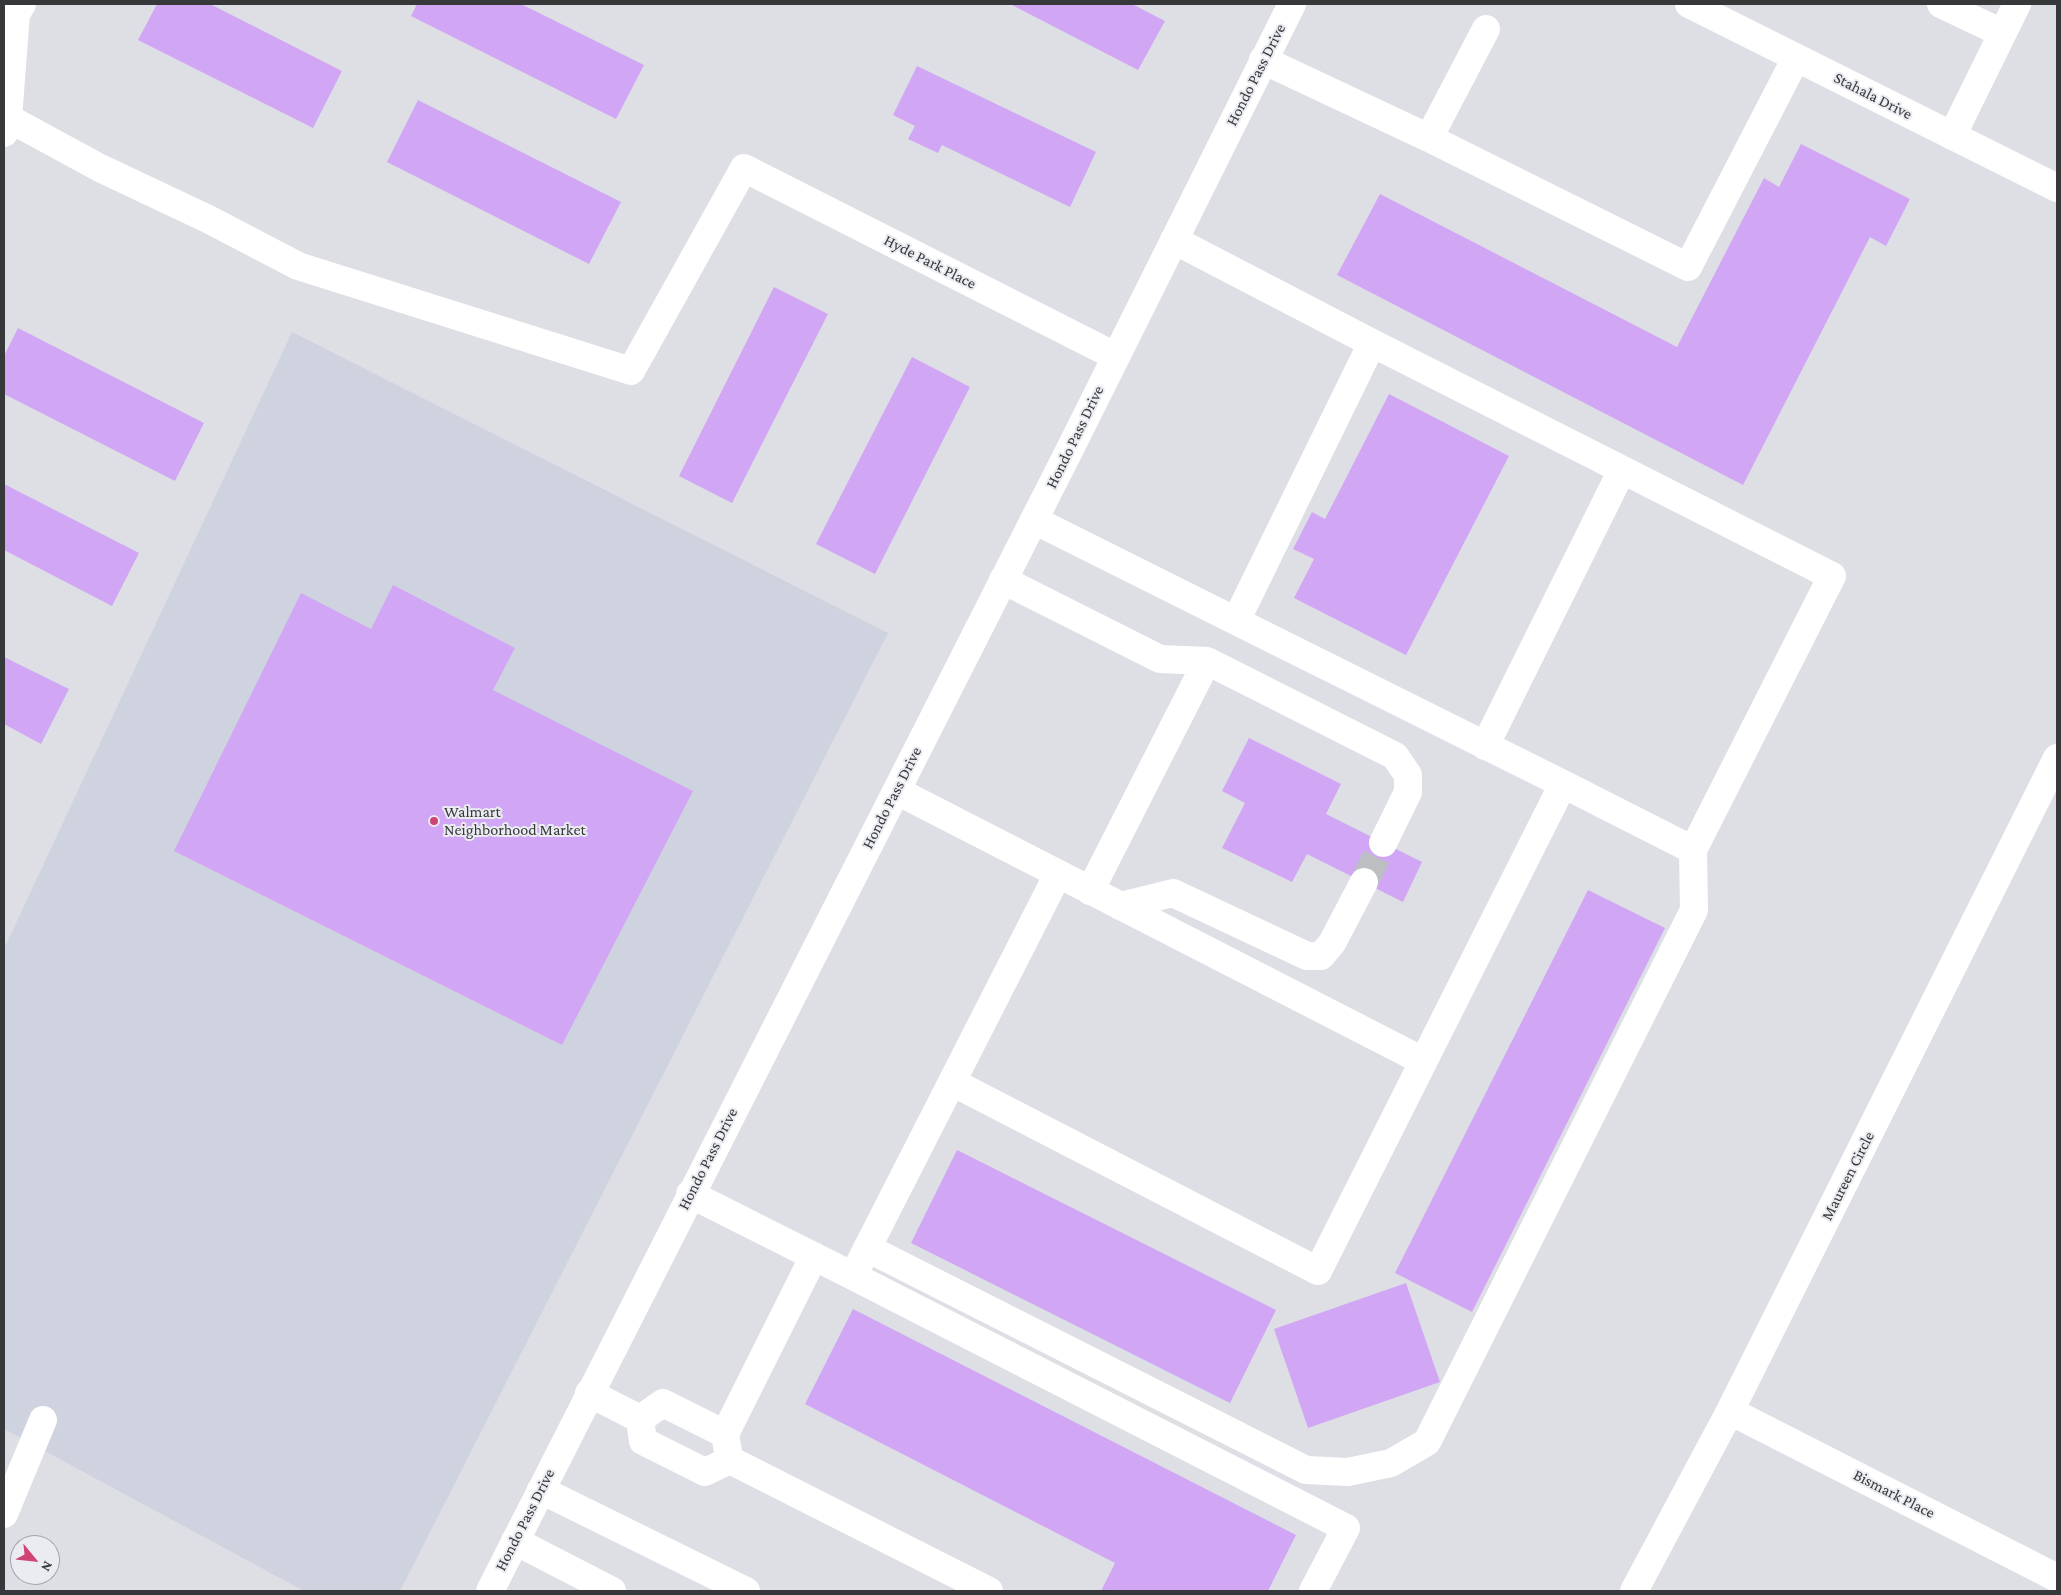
<!DOCTYPE html>
<style>
body{margin:0}
#map{position:relative;width:2061px;height:1595px;overflow:hidden;background:#dddfe4;font-family:"Crimson Pro",serif}
canvas{display:block}
.frame{position:absolute;inset:0;border:5px solid #37383a;pointer-events:none}
.north{position:absolute;left:10px;top:1535px;width:50px;height:50px;box-sizing:border-box;background:#eaecf1;border:1px solid #a2a4a8;border-radius:50%;rotate:118deg;font-size:14px;font-weight:700;line-height:20px;text-align:center;color:#37383a}
.north::after{content:'';display:block;margin:auto;width:18px;height:22px;background:#d04474;clip-path:polygon(50% 0,100% 100%,50% 72%,0 100%)}
</style>
<div id="map">
<canvas width="2061" height="1595"></canvas>
<div class="frame"></div>
<div class="north">N</div>
</div>
<script>
const context = document.querySelector('canvas').getContext('2d');
context.lineJoin = 'round';
function fill(path, color) {
  context.fillStyle = color;
  context.fill(path, 'evenodd');
}
function poly(rows) {
  const path = new Path2D();
  for (const r of rows) {
    path.moveTo(r[0], r[1]);
    for (let i = 2; i < r.length; i += 2) path.lineTo(r[i], r[i + 1]);
  }
  return path;
}
function stroke(path, color, width, dash) {
  context.strokeStyle = color;
  context.lineWidth = width;
  context.lineCap = dash ? 'butt' : 'round';
  context.setLineDash(dash || []);
  context.stroke(path);
}
function drawText(font, color, halo, rows, align = 'center') {
  context.font = font + ' "Crimson Pro",serif';
  context.lineWidth = 4;
  context.setLineDash([]);
  context.textBaseline = 'middle';
  context.strokeStyle = halo;
  context.fillStyle = color;
  for (const [text, x, y, turn = 0] of rows) {
    context.save();
    context.translate(x, y);
    context.rotate((+turn || 0) * Math.PI / 180);
    context.textAlign = isNaN(turn) ? turn : align;
    if (halo) context.strokeText(text, 0, 0);
    context.fillText(text, 0, 0);
    context.restore();
  }
}
fill(poly([
 [292,332,888,633,400,1591,304,1591,4,1429,4,949]
]), '#ced3df');
fill(poly([
 [157,4,210,4,342,71,313,128,138,40],
 [417,4,521,4,644,65,616,119,411,16],
 [1010,4,1132,4,1165,21,1138,70],
 [917,66,1096,152,1070,207,942,145,938,153,908,139,915,126,893,115],
 [418,100,621,202,589,264,387,162],
 [1801,144,1910,199,1886,246,1870,237,1743,485,1337,275,1380,194,1677,347,1764,178,1779,187],
 [774,287,828,314,732,503,679,476],
 [18,328,204,423,175,481,4,394,4,356],
 [912,357,970,387,875,574,816,544],
 [1389,394,1509,456,1406,655,1294,598,1314,559,1293,549,1312,512,1325,519],
 [4,484,139,553,112,606,4,550],
 [393,585,515,648,493,690,693,791,562,1045,174,851,301,593,371,629],
 [4,657,69,689,41,744,4,724],
 [1249,738,1341,784,1326,814,1422,862,1403,902,1307,854,1292,882,1222,848,1245,803,1222,791],
 [1588,890,1665,928,1472,1312,1395,1273],
 [957,1150,1276,1310,1230,1403,911,1243],
 [1406,1283,1440,1382,1308,1428,1274,1329],
 [853,1309,1296,1535,1268,1591,1101,1591,1115,1563,805,1404]
]), '#d1a7f5');
stroke(poly([
 [1364,882,1383,843]
]), '#bcbec2', 28, [28, 14]);
stroke(poly([
 [1689,4,2057,188],
 [1941,4,2002,33],
 [1263,60,1429,138,1688,267,1796,58],
 [8,118,100,168,208,219,298,266,631,371,744,168,1115,356],
 [4,133,8,118,16,14,22,4],
 [1952,136,2017,4],
 [1429,138,1486,29],
 [1372,343,1832,576,1693,850,1563,784],
 [1034,520,1236,621,1372,343,1174,240],
 [1003,580,1160,659,1207,661,1395,756,1408,775,1408,792,1383,843],
 [1485,746,1622,470],
 [897,791,1423,1061],
 [1090,891,1207,661],
 [1120,906,1173,893,1307,956,1321,956,1332,943,1364,882],
 [952,1082,1318,1271,1563,784,1236,621],
 [690,1194,853,1276,1058,874],
 [867,1248,1306,1470,1348,1472,1391,1463,1427,1442,1694,910,1693,850],
 [853,1276,1346,1528,1313,1591],
 [589,1393,640,1419],
 [1730,1411,2057,1578],
 [640,1419,663,1403,725,1434,728,1452],
 [640,1419,643,1441,705,1472,730,1460],
 [725,1434,814,1256],
 [730,1460,989,1591],
 [541,1490,746,1591],
 [4,1514,43,1420],
 [515,1541,612,1591],
 [1634,1591,1730,1411,2057,758]
]), '#fff', 28);
stroke(poly([
 [490,1591,1069,451,1292,4]
]), '#fff', 28);
for (const [x, y, r, color] of [
 [434,821,5,"#d04474"]
]) {
  const dot = new Path2D();
  dot.arc(x, y, r, 0, 2 * Math.PI);
  context.fillStyle = color;
  context.fill(dot);
  stroke(dot, '#eaecf1', 2);
}
drawText('16px', '#37383a', '#eaecf1', [
 ["Hondo Pass Drive",1256,75,-63],
 ["Stahala Drive",1873,96,27],
 ["Hyde Park Place",930,262,27],
 ["Hondo Pass Drive",1075,437,-64],
 ["Hondo Pass Drive",892,798,-63],
 ["Hondo Pass Drive",708,1159,-63],
 ["Maureen Circle",1848,1176,-63],
 ["Bismark Place",1894,1494,27],
 ["Hondo Pass Drive",525,1520,-63]
]);
drawText('16px', '#37383a', '#eaecf1', [
 ["Walmart",444,812],
 ["Neighborhood Market",444,830]
], 'left');
</script>
